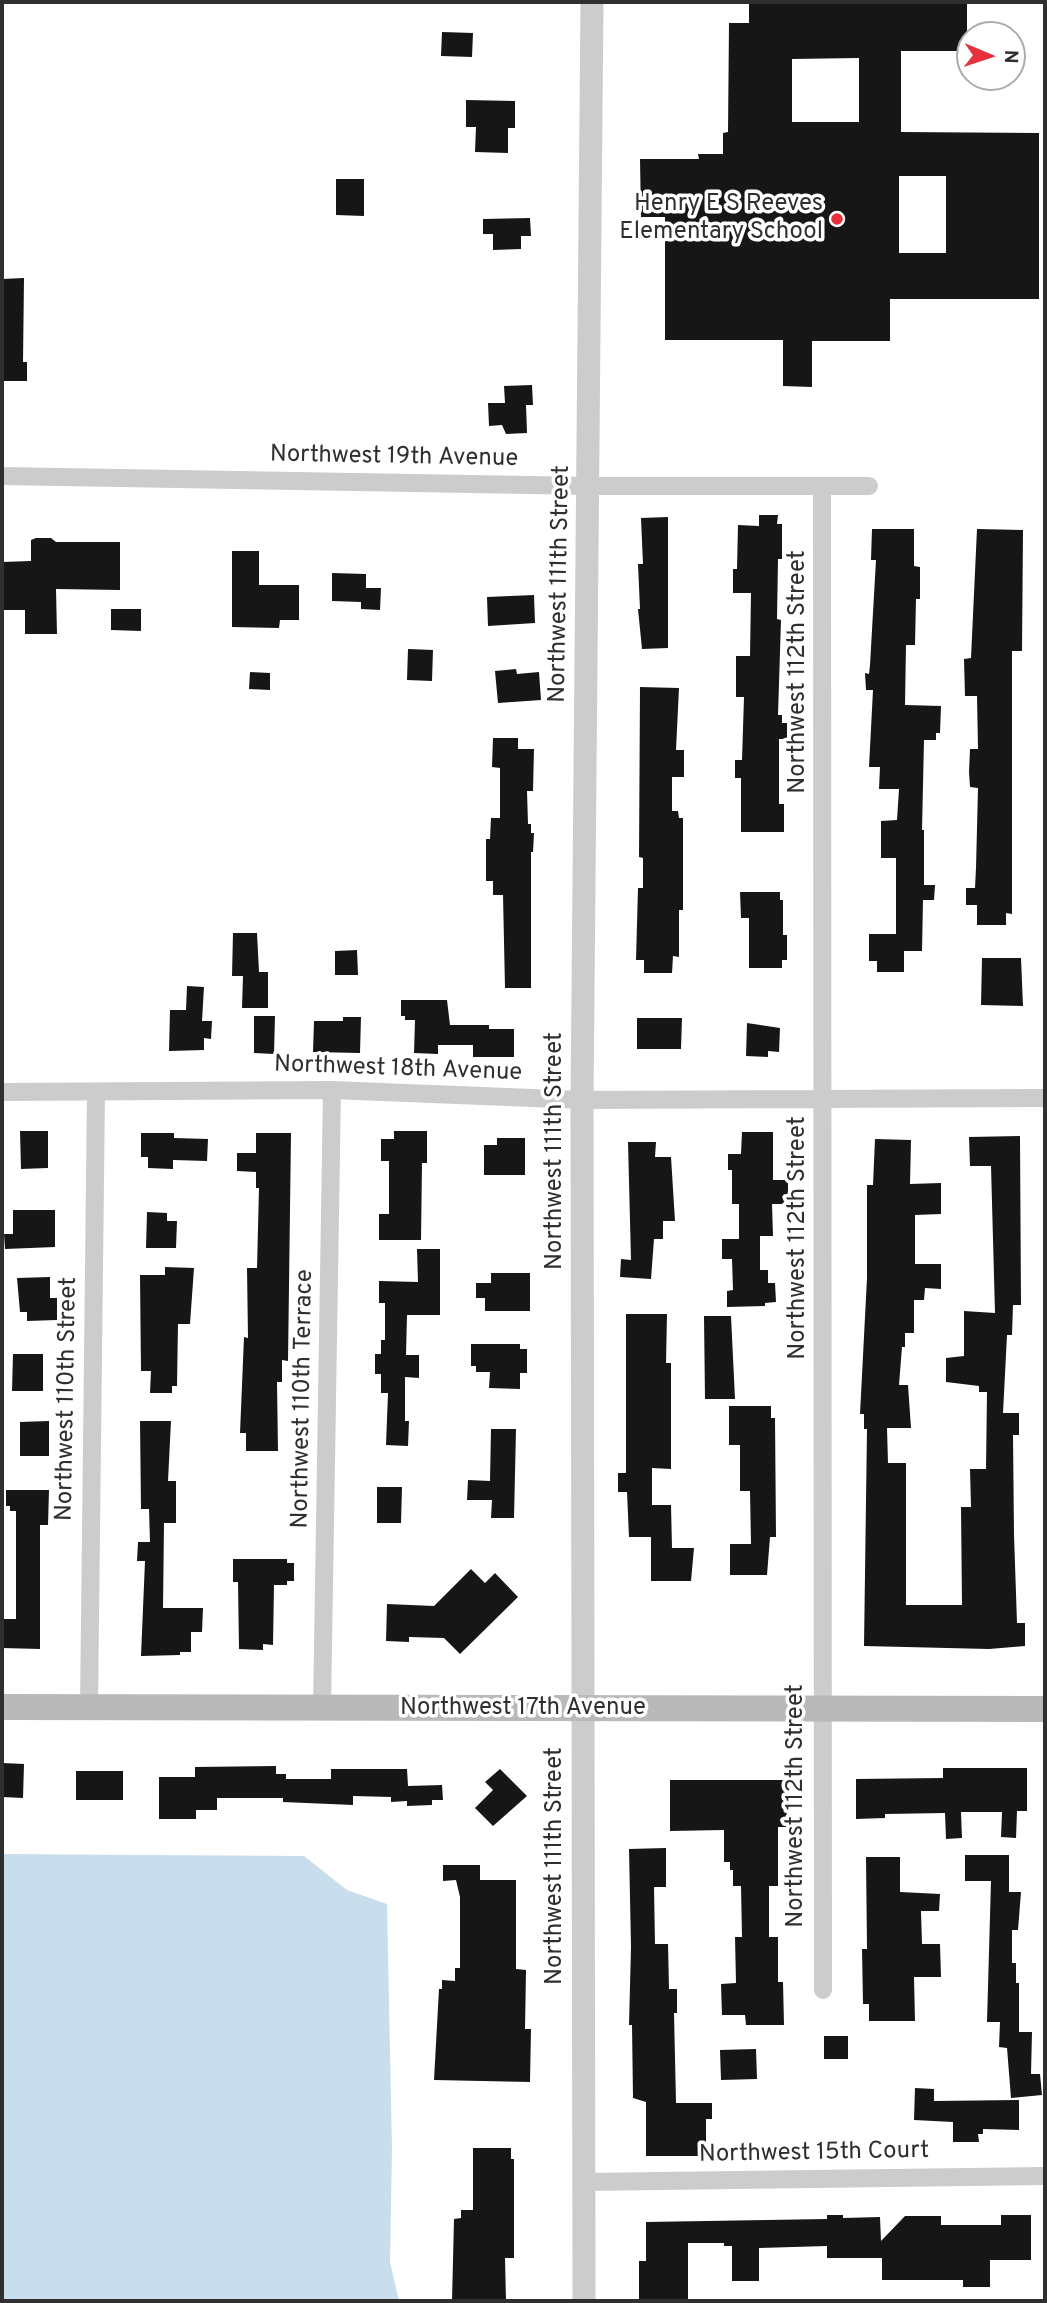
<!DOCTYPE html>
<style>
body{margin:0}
#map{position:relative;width:1047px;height:2303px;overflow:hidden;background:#fff;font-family:Overpass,sans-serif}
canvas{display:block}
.frame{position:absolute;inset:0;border:4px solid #2f2f2f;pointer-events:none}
.north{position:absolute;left:956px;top:21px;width:70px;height:70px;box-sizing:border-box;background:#fff;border:2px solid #acacac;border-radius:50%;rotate:92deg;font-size:19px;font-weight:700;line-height:28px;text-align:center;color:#2f2f2f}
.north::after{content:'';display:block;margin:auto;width:24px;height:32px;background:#e6303d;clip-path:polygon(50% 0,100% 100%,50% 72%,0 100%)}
</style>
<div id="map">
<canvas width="1047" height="2303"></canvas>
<div class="frame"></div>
<div class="north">N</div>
</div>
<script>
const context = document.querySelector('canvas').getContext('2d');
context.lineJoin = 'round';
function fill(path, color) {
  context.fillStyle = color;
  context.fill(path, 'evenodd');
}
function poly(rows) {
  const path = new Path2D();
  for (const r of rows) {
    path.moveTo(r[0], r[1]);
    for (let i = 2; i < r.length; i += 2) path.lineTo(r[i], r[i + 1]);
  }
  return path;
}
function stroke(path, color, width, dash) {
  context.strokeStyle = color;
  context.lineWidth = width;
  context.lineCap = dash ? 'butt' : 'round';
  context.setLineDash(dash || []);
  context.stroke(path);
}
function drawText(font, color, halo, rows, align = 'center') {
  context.font = font + ' Overpass,sans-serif';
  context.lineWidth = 7;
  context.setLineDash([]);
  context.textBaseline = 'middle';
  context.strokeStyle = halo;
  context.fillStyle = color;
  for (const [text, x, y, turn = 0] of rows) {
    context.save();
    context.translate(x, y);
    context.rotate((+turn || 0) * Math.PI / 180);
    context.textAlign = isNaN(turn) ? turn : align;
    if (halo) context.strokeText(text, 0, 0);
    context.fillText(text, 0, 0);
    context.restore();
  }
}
fill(poly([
 [2,1854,304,1856,347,1890,387,1904,392,2148,390,2262,399,2301,2,2301]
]), '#c9deec');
fill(poly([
 [749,2,967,2,967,51,901,51,901,132,1039,133,1039,299,890,299,890,341,812,341,812,387,783,386,783,340,665,340,665,217,641,217,640,159,699,159,698,154,723,154,723,133,728,132,729,23,749,23],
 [859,58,859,122,792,122,792,59],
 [899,176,946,176,946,253,899,253],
 [442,32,473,33,472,57,441,56],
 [466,100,515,101,515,128,508,128,508,153,475,152,476,127,466,127],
 [336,179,364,179,364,216,336,215],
 [530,218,531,236,521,236,521,249,493,250,493,234,483,234,483,219],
 [24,278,23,362,27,362,27,381,2,381,2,279],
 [532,385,533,405,526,405,527,433,506,434,502,425,489,426,488,403,505,403,504,386],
 [759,515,778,515,777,524,782,524,782,559,778,559,777,619,781,620,778,715,782,715,782,723,787,723,787,739,779,739,779,804,784,804,784,832,741,832,741,778,735,778,735,760,742,760,744,697,736,697,736,656,750,656,751,593,733,593,733,569,737,569,738,525,759,526],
 [668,517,668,648,642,649,638,609,640,609,638,564,643,564,641,518],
 [872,529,914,529,914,566,920,567,920,599,916,599,915,645,906,645,905,705,941,706,940,733,936,733,936,740,924,740,922,830,924,830,924,885,935,885,934,900,923,900,922,951,904,951,904,972,877,972,877,961,869,961,869,934,896,934,896,858,881,858,881,821,897,820,899,789,879,789,880,767,869,767,873,690,866,690,865,673,869,674,870,665,876,560,871,560],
 [977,529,1023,530,1022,651,1012,651,1012,914,1006,913,1006,925,977,925,977,905,966,905,966,888,975,888,976,868,978,788,970,787,969,772,970,749,978,749,977,696,965,696,964,659,971,658],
 [36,538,51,538,56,542,120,542,120,590,56,589,57,634,25,634,25,610,2,610,2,562,31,561,31,540],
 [232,551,259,551,259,585,299,585,299,620,280,620,279,628,232,627],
 [332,573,366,574,366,588,381,588,380,610,361,609,361,602,332,601],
 [534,595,535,623,488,626,487,597],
 [111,609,141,609,141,631,111,630],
 [408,649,433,650,432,681,407,680],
 [516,669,517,674,539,672,541,700,498,703,495,671],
 [250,672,270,673,270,690,249,689],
 [640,687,679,688,676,750,684,750,684,777,672,777,672,811,678,811,679,818,683,818,683,910,679,910,679,957,673,956,672,973,644,973,644,960,636,960,638,888,643,888,643,858,639,857],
 [493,738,518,738,518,749,534,749,533,791,527,791,528,824,531,824,531,833,534,833,533,852,531,852,531,988,505,988,503,895,493,895,493,881,486,881,486,839,490,839,491,818,500,818,500,768,492,767],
 [740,892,780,892,780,900,783,900,783,935,787,935,787,960,782,960,782,968,749,968,749,918,741,918],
 [233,933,257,933,259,972,268,972,268,1008,242,1008,243,976,232,976],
 [357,950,358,975,335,975,335,951],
 [982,958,1021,958,1023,1006,981,1005],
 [187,986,204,987,202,1021,212,1021,211,1039,204,1038,204,1050,169,1051,170,1010,186,1010],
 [401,1000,447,1000,450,1025,489,1025,489,1029,514,1029,514,1057,473,1057,473,1045,438,1045,438,1054,414,1053,415,1020,405,1020,405,1016,401,1016],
 [254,1016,275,1016,274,1054,254,1053],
 [343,1017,361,1017,360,1053,313,1052,314,1021,343,1021],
 [637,1018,682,1018,681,1049,637,1049],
 [747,1023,780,1028,779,1052,768,1051,768,1057,746,1056],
 [20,1131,48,1131,48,1168,21,1169],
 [394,1131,427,1131,427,1163,422,1163,421,1240,379,1240,379,1214,389,1214,389,1161,381,1161,381,1139,394,1139],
 [742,1132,773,1132,773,1180,788,1180,788,1204,772,1204,773,1236,760,1236,760,1270,768,1270,768,1283,775,1283,776,1302,765,1303,765,1306,727,1307,727,1291,733,1290,732,1259,722,1259,722,1239,739,1239,739,1204,732,1204,732,1170,728,1170,728,1154,741,1154],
 [141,1133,174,1133,174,1138,208,1139,207,1161,173,1160,173,1169,148,1168,148,1157,141,1157],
 [256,1133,291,1133,288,1361,282,1360,282,1382,277,1382,278,1451,246,1451,246,1433,240,1433,244,1337,248,1338,247,1268,257,1268,259,1188,256,1188,256,1172,237,1171,237,1153,256,1153],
 [1020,1136,1021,1305,1013,1305,1012,1335,1007,1335,1003,1413,1019,1413,1019,1435,1013,1435,1014,1535,1017,1623,1025,1623,1025,1646,989,1649,864,1646,867,1429,864,1429,864,1414,860,1414,867,1278,867,1185,873,1185,875,1139,911,1140,910,1184,941,1183,941,1214,915,1215,915,1264,941,1264,941,1289,925,1288,924,1300,914,1300,914,1333,905,1333,905,1347,902,1347,899,1385,908,1385,911,1428,887,1428,888,1463,906,1463,906,1605,962,1605,961,1507,971,1507,970,1469,986,1469,987,1392,979,1392,979,1386,946,1382,946,1358,964,1356,964,1311,995,1313,991,1166,970,1166,969,1137],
 [497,1138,525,1138,525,1175,484,1175,484,1145,497,1145],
 [628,1142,656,1142,655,1157,671,1157,675,1221,663,1221,663,1239,654,1239,651,1279,620,1277,621,1259,631,1260],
 [13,1210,55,1210,55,1247,5,1249,4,1234,13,1234],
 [147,1212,167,1213,167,1221,177,1221,176,1248,146,1248],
 [417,1249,440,1249,440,1315,407,1315,406,1355,419,1355,419,1378,405,1377,405,1421,409,1421,408,1446,386,1445,388,1393,381,1393,381,1374,375,1374,375,1354,381,1354,381,1340,385,1340,385,1303,379,1303,379,1281,418,1282],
 [165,1267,194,1268,190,1324,178,1324,177,1386,172,1386,172,1393,150,1393,151,1371,141,1371,140,1275,165,1275],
 [491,1273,530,1273,530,1311,485,1311,485,1298,476,1298,476,1283,491,1283],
 [50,1277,50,1298,57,1298,57,1320,27,1321,27,1312,20,1312,17,1278],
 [626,1314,667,1314,666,1363,671,1363,671,1469,652,1468,652,1505,671,1505,672,1548,694,1548,691,1581,651,1581,651,1537,629,1537,627,1492,618,1492,618,1473,626,1473],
 [704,1316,731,1316,735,1399,705,1399],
 [471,1344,520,1344,520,1349,527,1349,527,1373,520,1373,520,1389,489,1388,490,1372,476,1372,476,1366,471,1366],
 [13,1354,43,1354,43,1391,12,1391],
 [729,1406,771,1406,771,1418,775,1418,776,1537,770,1537,767,1575,730,1575,730,1544,751,1544,750,1491,740,1491,740,1445,729,1445],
 [49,1421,49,1456,20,1456,20,1422],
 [140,1421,171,1421,168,1481,176,1481,176,1523,164,1523,163,1608,203,1608,202,1632,191,1632,191,1652,180,1652,180,1655,141,1656,145,1561,137,1561,138,1542,150,1542,149,1509,141,1509],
 [491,1429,516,1429,514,1518,491,1518,492,1500,467,1500,468,1480,490,1481],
 [377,1487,402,1487,401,1523,377,1523],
 [6,1490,49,1490,48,1525,40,1525,40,1649,2,1648,2,1619,16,1619,16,1511,10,1511,10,1506,6,1506],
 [233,1559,287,1559,287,1563,294,1563,294,1581,287,1581,287,1585,274,1585,273,1645,263,1644,263,1650,239,1649,238,1582,233,1582],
 [471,1569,485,1583,495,1573,518,1597,460,1654,444,1638,409,1637,409,1642,386,1641,387,1604,434,1606],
 [2,1763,24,1764,23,1798,2,1797],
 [276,1766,276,1774,286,1774,286,1779,331,1779,331,1769,407,1769,408,1786,442,1785,443,1800,432,1800,432,1805,407,1806,407,1801,391,1802,391,1797,353,1796,353,1805,283,1802,283,1798,217,1798,217,1810,196,1810,196,1819,159,1819,159,1777,195,1777,195,1767],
 [943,1768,1027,1768,1027,1811,1017,1811,1016,1838,1001,1837,1002,1812,961,1812,962,1838,946,1839,945,1813,885,1814,885,1818,856,1819,856,1779,943,1778],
 [500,1769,527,1796,493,1826,475,1808,493,1790,485,1782],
 [76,1771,123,1771,123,1800,76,1800],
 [670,1780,786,1780,787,1827,778,1827,778,1886,769,1886,769,1937,778,1937,778,1982,783,1982,784,2025,746,2025,745,2015,722,2015,721,1984,736,1983,735,1937,742,1937,741,1886,733,1886,733,1870,730,1870,730,1862,724,1862,724,1830,670,1831],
 [666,1848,666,1887,654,1887,655,1944,668,1944,669,1989,677,1989,677,2013,674,2013,676,2103,712,2103,712,2119,706,2119,706,2156,646,2156,646,2102,633,2098,632,2025,629,2025,631,1947,629,1849],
 [965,1855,1009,1855,1009,1892,1021,1892,1018,1930,1012,1930,1012,1963,1016,1963,1016,1983,1019,1983,1019,2032,1032,2032,1031,2074,1040,2074,1042,2095,1011,2098,1007,2048,999,2047,1000,2022,987,2022,991,1881,965,1881],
 [866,1857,900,1857,900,1892,940,1894,939,1911,921,1911,922,1944,940,1944,941,1977,914,1977,915,2021,869,2021,869,2004,863,2004,862,1949,867,1949],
 [443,1865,480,1865,480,1880,516,1880,516,1969,526,1970,525,2029,531,2029,530,2082,434,2080,439,1989,442,1989,442,1980,455,1981,455,1968,460,1968,460,1897,456,1880,443,1881],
 [824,2036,848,2036,848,2059,824,2059],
 [756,2049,757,2079,721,2080,720,2050],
 [915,2088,934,2089,934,2101,1019,2100,1019,2130,983,2129,983,2134,978,2134,979,2142,953,2142,953,2122,914,2120],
 [473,2148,511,2148,511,2159,514,2159,514,2258,505,2258,506,2301,452,2301,454,2219,461,2218,461,2210,473,2210],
 [827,2215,843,2215,843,2218,880,2217,881,2241,905,2216,941,2216,941,2225,1001,2225,1001,2215,1031,2215,1031,2260,990,2260,990,2287,963,2287,963,2280,882,2280,882,2258,827,2258,827,2246,759,2248,759,2281,732,2281,732,2246,724,2246,724,2243,688,2243,688,2301,639,2301,639,2261,646,2261,646,2222,827,2219]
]), '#161616');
stroke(poly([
 [2,476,588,486,869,486],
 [822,487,823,1990],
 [2,1092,332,1090,582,1100,1045,1098],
 [89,1707,96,1092],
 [322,1708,332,1090],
 [583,2182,1045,2176]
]), '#ccc', 18);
stroke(poly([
 [584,2301,582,1100,592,2]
]), '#ccc', 23);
stroke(poly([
 [2,1707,1045,1709]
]), '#b9b9b9', 26);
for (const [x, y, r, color] of [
 [837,219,7,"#e6303d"]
]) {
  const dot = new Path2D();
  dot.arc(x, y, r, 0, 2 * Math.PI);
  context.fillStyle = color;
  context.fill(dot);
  stroke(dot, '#fff', 2.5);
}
drawText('24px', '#2f2f2f', '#fff', [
 ["Henry E S Reeves",823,205],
 ["Elementary School",823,233]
], 'right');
drawText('24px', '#2f2f2f', '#fff', [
 ["Northwest 19th Avenue",394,458,1],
 ["Northwest 111th Street",561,584,-89],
 ["Northwest 112th Street",799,672,-90],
 ["Northwest 18th Avenue",398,1070,2],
 ["Northwest 111th Street",556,1151,-90],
 ["Northwest 112th Street",799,1238,-90],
 ["Northwest 110th Street",68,1399,-89],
 ["Northwest 110th Terrace",304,1399,-89],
 ["Northwest 17th Avenue",523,1709],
 ["Northwest 112th Street",797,1806,-90],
 ["Northwest 111th Street",556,1866,-90],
 ["Northwest 15th Court",814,2154,-1]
]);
</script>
